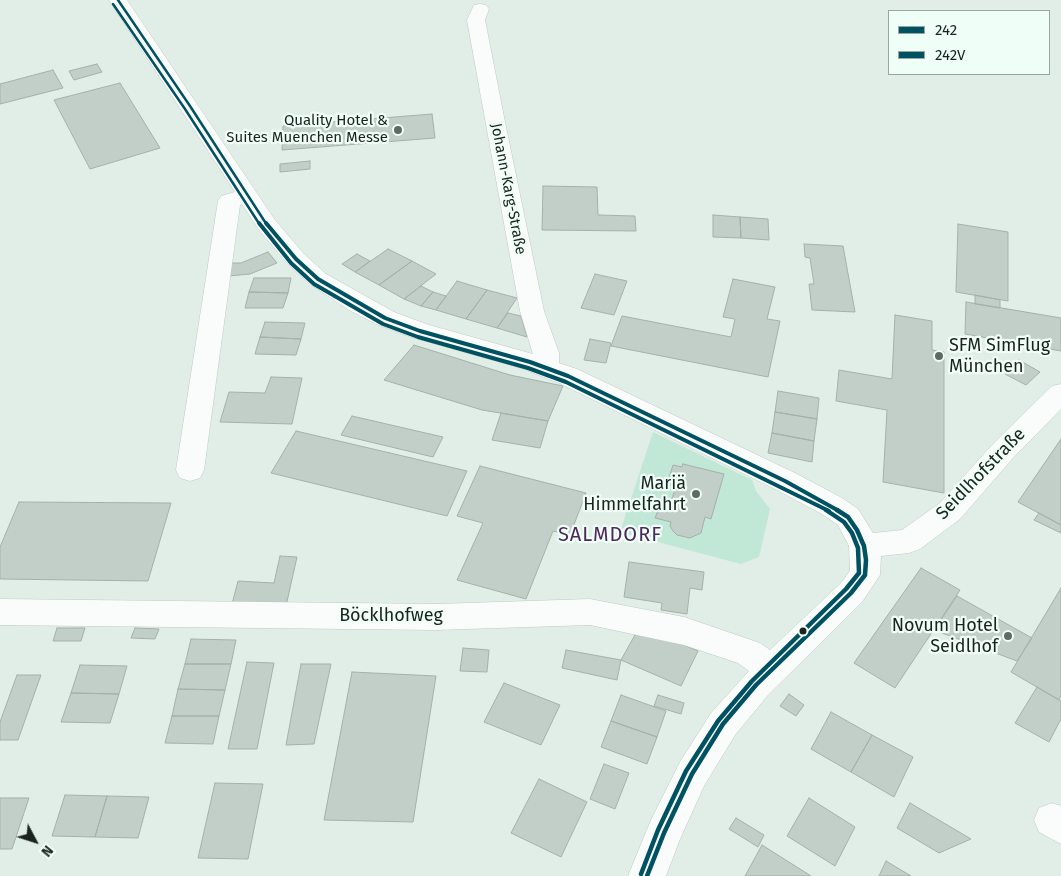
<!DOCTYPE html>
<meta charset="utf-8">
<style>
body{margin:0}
#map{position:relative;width:1061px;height:876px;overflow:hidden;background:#e0eee7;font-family:"Fira Sans",sans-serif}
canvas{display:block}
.legend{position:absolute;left:888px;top:10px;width:162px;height:65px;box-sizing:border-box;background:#effef7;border:1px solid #9aa6a1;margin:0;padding:6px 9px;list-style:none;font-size:15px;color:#1a231f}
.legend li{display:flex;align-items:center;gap:10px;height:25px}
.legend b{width:25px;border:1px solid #9aa6a1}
.north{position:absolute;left:10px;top:816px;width:50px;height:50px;-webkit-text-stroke:4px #effef7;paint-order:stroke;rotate:130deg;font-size:14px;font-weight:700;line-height:20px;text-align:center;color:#1a231f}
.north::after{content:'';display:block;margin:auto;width:18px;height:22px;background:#1a231f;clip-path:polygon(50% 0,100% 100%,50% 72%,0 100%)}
</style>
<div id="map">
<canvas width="1061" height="876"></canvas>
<ul class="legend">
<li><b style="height:6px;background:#005262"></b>242</li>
<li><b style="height:6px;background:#005262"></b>242V</li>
</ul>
<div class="north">N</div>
</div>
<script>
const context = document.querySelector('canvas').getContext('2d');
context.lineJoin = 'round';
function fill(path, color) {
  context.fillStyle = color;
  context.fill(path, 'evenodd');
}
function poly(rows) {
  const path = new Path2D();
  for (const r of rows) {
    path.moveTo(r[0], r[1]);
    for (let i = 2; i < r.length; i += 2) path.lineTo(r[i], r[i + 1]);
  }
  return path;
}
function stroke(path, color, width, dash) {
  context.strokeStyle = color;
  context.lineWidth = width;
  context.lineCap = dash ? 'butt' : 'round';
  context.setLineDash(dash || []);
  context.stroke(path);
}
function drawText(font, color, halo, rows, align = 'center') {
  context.font = font + ' "Fira Sans",sans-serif';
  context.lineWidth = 4.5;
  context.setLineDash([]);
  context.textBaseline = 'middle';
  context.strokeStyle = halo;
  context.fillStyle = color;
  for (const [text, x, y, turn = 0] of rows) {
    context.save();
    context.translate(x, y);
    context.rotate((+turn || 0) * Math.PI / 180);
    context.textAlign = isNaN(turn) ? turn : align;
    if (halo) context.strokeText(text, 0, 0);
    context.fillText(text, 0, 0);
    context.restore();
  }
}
fill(poly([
 [653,432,752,480,756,491,770,509,759,557,741,564,620,532]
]), '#c1e7d6');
const building = poly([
 [97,64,102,72,74,80,69,71,97,64],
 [53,70,63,88,0,104,0,84,53,70],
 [120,83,160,148,90,169,54,100,120,83],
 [432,114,435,138,282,150,283,126,432,114],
 [310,161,310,169,280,172,280,164,310,161],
 [543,186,597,187,598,215,635,216,636,231,542,230,543,186],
 [713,215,740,217,741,238,713,237,713,215],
 [740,217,768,219,769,240,741,238,740,217],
 [958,224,1008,232,1008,301,956,292,958,224],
 [804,244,843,246,855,312,812,310,809,284,814,284,810,258,805,257,804,244],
 [388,249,412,261,379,285,355,272,388,249],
 [268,252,277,263,250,274,229,276,231,263,241,263,268,252],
 [357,254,370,261,355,272,342,264,357,254],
 [412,261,436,274,404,299,379,285,412,261],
 [595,274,627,281,614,315,581,308,595,274],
 [254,278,291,278,288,293,249,292,254,278],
 [733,279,775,287,767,319,780,321,768,377,611,346,622,316,731,337,735,319,723,317,733,279],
 [457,281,487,290,466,319,436,310,457,281],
 [421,286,433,292,421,306,404,299,421,286],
 [487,290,517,298,497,328,466,319,487,290],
 [249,292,288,293,283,308,245,308,249,292],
 [433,292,446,296,436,310,421,306,433,292],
 [975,295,1000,300,1000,308,975,304,975,295],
 [966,302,1061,318,1061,351,965,334,966,302],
 [508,313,521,316,527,337,497,328,508,313],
 [895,315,932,321,932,350,944,352,944,493,883,482,887,410,836,401,839,370,892,379,895,315],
 [265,322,305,323,301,339,260,337,265,322],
 [260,337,301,339,296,355,255,354,260,337],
 [590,339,611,343,606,363,584,360,590,339],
 [414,345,510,375,563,386,548,421,482,410,384,380,414,345],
 [1019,360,1040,372,1026,385,1005,374,1019,360],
 [271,377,302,378,292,424,220,422,229,392,265,393,271,377],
 [778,391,819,398,817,419,775,412,778,391],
 [775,412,817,419,814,441,772,433,775,412],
 [501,413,548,421,540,448,492,440,501,413],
 [352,416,443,437,433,457,341,435,352,416],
 [296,431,467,471,447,516,271,473,296,431],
 [772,433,814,441,812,462,768,453,772,433],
 [1061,439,1061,525,1018,502,1061,439],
 [683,464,724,474,711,519,705,517,701,533,690,538,677,535,673,531,670,526,671,522,655,518,661,503,670,505,676,486,667,484,673,465,682,467,683,464],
 [480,466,586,493,570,535,553,531,526,599,457,580,483,523,457,516,480,466],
 [19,502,171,503,148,581,0,579,0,547,19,502],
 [1039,513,1061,525,1061,533,1034,520,1039,513],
 [280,556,297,557,286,606,232,604,238,581,274,583,280,556],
 [629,562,704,572,702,590,690,588,687,614,661,610,662,603,624,597,629,562],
 [921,568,960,590,895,688,854,663,921,568],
 [1061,588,1061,695,1059,700,1011,672,1061,588],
 [957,596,1032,638,1017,661,934,630,957,596],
 [640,626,698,651,681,686,621,660,640,626],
 [57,628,85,628,81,641,53,641,57,628],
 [135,628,159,629,155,639,131,638,135,628],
 [191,639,236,640,231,664,185,664,191,639],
 [463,648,489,650,487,672,460,671,463,648],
 [566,650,621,660,617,680,562,668,566,650],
 [247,662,274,663,257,749,228,749,247,662],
 [185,664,231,664,225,690,178,689,185,664],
 [301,664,331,664,314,744,286,745,301,664],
 [80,665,127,666,119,694,71,693,80,665],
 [352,672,436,676,413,822,324,820,352,672],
 [17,675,41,675,18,740,0,740,0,722,17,675],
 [504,683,560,705,541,745,484,722,504,683],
 [1037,687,1061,701,1061,719,1049,742,1015,723,1037,687],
 [178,689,225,690,219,716,172,716,178,689],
 [71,693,119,694,110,723,61,722,71,693],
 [789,694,804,705,796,716,780,706,789,694],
 [621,695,666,711,657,737,611,721,621,695],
 [658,695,684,703,681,714,654,706,658,695],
 [831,712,872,735,851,772,811,749,831,712],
 [172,716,219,716,213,744,165,743,172,716],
 [611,721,657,737,647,764,601,747,611,721],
 [872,735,913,757,894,797,851,772,872,735],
 [604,764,629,773,615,809,590,799,604,764],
 [539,779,587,802,561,857,511,833,539,779],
 [215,783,263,784,248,859,198,858,215,783],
 [65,795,107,796,95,837,52,836,65,795],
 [107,796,149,797,138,838,95,837,107,796],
 [0,798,29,798,12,849,0,849,0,798],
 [809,798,855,827,835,866,787,836,809,798],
 [910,803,971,839,939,853,897,828,910,803],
 [736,818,764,835,758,847,729,829,736,818],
 [762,845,811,876,745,876,762,845],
 [886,861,911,876,879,876,886,861]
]);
fill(building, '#c2cec8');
stroke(building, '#a5b0ab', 1);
const minor = poly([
 [109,0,127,0,275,220,304,254,326,274,394,312,429,325,533,354,520,311,467,20,474,5,480,4,486,5,489,9,485,20,505,122,544,311,559,353,559,363,577,369,795,473,842,498,858,509,873,533,902,530,940,503,992,445,1052,386,1061,384,1061,409,1012,459,960,519,920,549,909,553,881,556,880,575,862,602,768,695,735,735,704,786,680,839,666,876,628,876,651,820,680,762,711,713,749,671,738,663,684,645,590,625,436,630,0,625,0,599,436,604,590,599,684,617,760,643,770,650,840,584,850,571,849,546,838,525,822,514,775,489,559,383,521,368,411,337,376,324,349,310,310,284,288,264,259,230,242,204,240,205,204,470,200,478,190,481,180,478,176,470,218,201,221,196,235,192,109,0],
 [1052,803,1061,806,1061,844,1039,832,1034,820,1039,808,1052,803]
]);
stroke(minor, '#bfcac5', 1);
fill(minor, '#fafcfb');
stroke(poly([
 [118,0,190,106,267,225]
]), '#005262', 2.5);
stroke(poly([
 [266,223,296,259,318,279,385,318,420,331,530,362,568,376,785,481,839,511]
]), '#005262', 4);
stroke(poly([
 [647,876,664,833,692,774,723,724,756,685,851,593,865,575,866,560,864,546,857,530,848,517,837,510]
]), '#005262', 4.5);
stroke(poly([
 [113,4,185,109,260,225]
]), '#005262', 2.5);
stroke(poly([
 [259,223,291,263,314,284,383,324,418,337,528,368,566,382,829,511]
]), '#005262', 4);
stroke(poly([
 [641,874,658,830,686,771,718,721,752,681,846,589,859,573,858,548,852,533,844,522,826,510]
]), '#005262', 4.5);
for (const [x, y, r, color] of [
 [398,130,5,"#5f6a65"],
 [939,356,5,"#5f6a65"],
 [696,494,5,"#5f6a65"],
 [803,631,4.5,"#1a231f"],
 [1008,636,5,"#5f6a65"]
]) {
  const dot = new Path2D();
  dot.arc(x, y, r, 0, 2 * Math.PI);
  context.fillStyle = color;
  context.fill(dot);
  stroke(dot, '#effef7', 2);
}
drawText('15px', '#1a231f', '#effef7', [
 ["Quality Hotel &",388,121],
 ["Suites Muenchen Messe",388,138]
], 'right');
drawText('15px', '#1a231f', '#effef7', [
 ["Johann-Karg-Straße",508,189,79]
]);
drawText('18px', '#1a231f', '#effef7', [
 ["SFM SimFlug",949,346,"left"],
 ["München",949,367,"left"],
 ["Mariä",686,484],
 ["Himmelfahrt",686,505],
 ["Novum Hotel",998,626],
 ["Seidlhof",998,647]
], 'right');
drawText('18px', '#1a231f', '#effef7', [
 ["Seidlhofstraße",981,474,-46],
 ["Böcklhofweg",391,616]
]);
context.letterSpacing = '1px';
drawText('20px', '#4e275d', '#effef7', [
 ["SALMDORF",610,535]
]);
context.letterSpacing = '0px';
</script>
